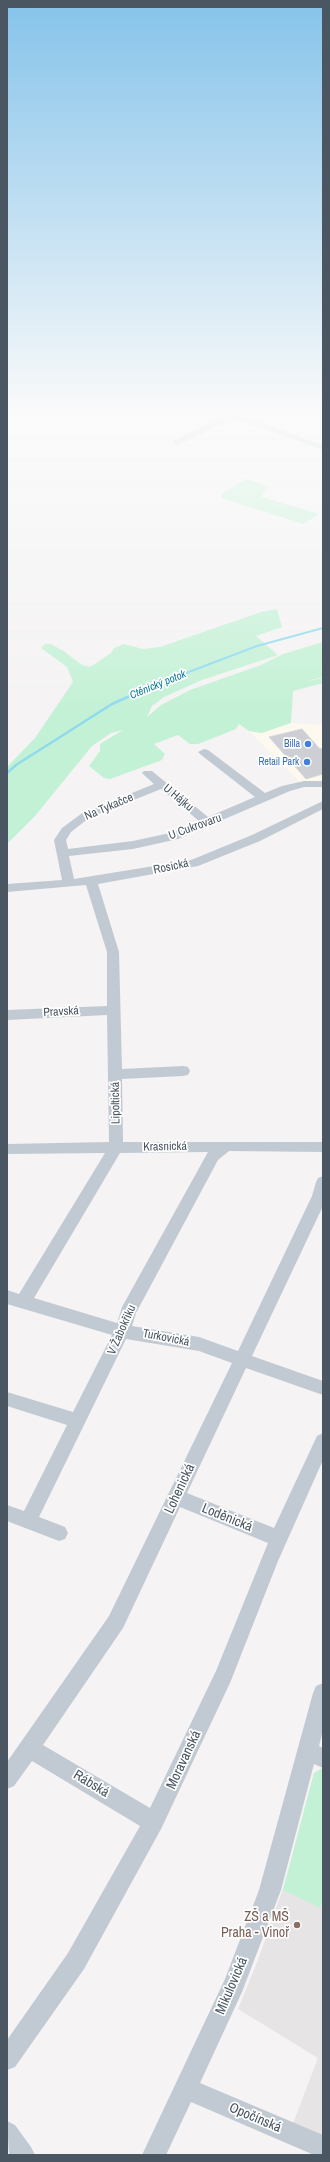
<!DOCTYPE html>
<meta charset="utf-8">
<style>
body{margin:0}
#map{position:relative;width:330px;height:2162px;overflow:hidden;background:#f5f3f3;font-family:"Archivo Narrow",sans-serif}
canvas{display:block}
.frame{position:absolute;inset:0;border:8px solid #4a5661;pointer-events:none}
</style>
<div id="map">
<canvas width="330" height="2162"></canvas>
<div class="frame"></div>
</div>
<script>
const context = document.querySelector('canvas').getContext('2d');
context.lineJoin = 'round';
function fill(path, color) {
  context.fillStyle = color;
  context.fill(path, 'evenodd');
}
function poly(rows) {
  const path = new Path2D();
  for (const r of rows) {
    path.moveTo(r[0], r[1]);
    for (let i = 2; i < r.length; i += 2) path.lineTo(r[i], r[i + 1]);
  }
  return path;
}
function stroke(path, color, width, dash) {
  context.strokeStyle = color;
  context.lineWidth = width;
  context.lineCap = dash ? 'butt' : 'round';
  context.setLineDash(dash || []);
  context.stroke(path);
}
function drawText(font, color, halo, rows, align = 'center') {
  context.font = font + ' "Archivo Narrow",sans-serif';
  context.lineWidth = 3.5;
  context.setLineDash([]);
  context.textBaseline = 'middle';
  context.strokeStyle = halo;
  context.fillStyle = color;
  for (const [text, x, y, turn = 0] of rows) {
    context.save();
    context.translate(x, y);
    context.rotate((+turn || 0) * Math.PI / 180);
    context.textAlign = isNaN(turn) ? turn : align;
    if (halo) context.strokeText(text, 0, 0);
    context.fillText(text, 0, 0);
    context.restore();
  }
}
fill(poly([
 [291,723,323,725,323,778,317,786,305,787,249,731,262,733]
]), '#fdf9ef');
fill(poly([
 [323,1768,323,2139,292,2126,318,2058,238,2009,258,1960,286,1880,314,1773]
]), '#e6e4e5');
fill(poly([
 [246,479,266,485,268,488,263,493,262,497,319,514,303,524,221,498,221,494],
 [277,609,282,627,256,636,278,655,202,680,164,697,152,706,147,717,161,705,190,690,261,665,283,654,323,642,323,677,308,681,323,678,323,683,293,691,291,723,262,733,249,731,239,724,236,729,198,744,190,744,178,735,154,744,165,754,162,760,110,779,104,778,89,766,100,751,100,744,123,730,111,733,92,746,35,816,7,844,7,767,35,738,73,682,67,667,41,648,45,644,51,644,65,652,82,665,90,667,111,653,114,648,124,644,143,649,160,647,261,612],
 [323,1768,323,1899,320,1908,283,1890,314,1773]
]), '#c3f1d5');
stroke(poly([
 [152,686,257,646,323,628]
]), '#90daee', 2);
stroke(poly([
 [7,773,16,765,112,704,155,685]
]), '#90daee', 2.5);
const building = poly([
 [302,729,320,749,323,748,323,774,306,779,269,737,302,729]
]);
fill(building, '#cdcfd5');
stroke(building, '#d7d9de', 1);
fill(poly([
 [213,409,223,409,323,445,323,450,234,418,180,444,174,444,174,440,226,415,213,409],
 [204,749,208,750,265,793,282,786,304,781,323,781,323,787,304,787,290,791,178,839,133,849,69,856,74,879,191,860,252,835,323,801,323,809,260,841,198,866,98,884,119,952,122,1069,183,1066,188,1067,190,1071,188,1075,183,1076,122,1079,123,1142,323,1142,323,1152,229,1151,218,1160,136,1313,132,1326,199,1337,238,1351,312,1196,316,1182,318,1178,323,1176,323,1206,252,1356,323,1381,323,1395,246,1368,187,1493,274,1528,317,1436,323,1433,323,1460,278,1561,230,1683,161,1829,84,1969,15,2067,7,2070,7,2040,68,1953,140,1826,32,1761,14,1786,7,1789,7,1762,109,1616,232,1363,199,1351,126,1339,39,1517,65,1527,68,1533,65,1539,59,1541,7,1521,7,1505,24,1511,67,1425,7,1406,7,1392,73,1412,112,1335,7,1304,7,1290,19,1294,105,1153,7,1154,7,1144,109,1142,107,1015,7,1020,7,1010,107,1006,107,952,86,885,7,892,7,884,62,880,54,840,62,828,81,814,154,784,144,775,142,773,144,771,152,771,208,817,255,797,200,754,198,752,204,749],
 [161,789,199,821,170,833,133,841,68,849,66,840,71,832,89,818,161,789],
 [208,1152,122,1307,117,1323,34,1298,120,1153,208,1152],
 [180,1507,268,1543,216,1671,150,1808,43,1745,123,1628,180,1507],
 [323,1683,323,1730,319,1746,323,1748,323,1768,314,1764,281,1890,242,1992,200,2083,323,2135,323,2155,314,2155,191,2102,166,2155,142,2155,225,1979,259,1890,313,1693,316,1686,323,1683],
 [7,2121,15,2125,31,2147,35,2155,9,2155,7,2121]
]), '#c1cad2');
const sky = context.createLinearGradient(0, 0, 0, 711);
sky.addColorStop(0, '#85c3ea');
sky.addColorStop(0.58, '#fafafa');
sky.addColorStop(1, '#fafafa00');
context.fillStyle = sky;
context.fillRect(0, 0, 330, 711);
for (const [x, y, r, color] of [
 [308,744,4,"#3f7fe0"],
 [307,762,4,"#3f7fe0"],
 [297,1925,4,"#8d6e63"]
]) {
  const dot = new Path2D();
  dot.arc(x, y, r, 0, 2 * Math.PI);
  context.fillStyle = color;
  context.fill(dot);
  stroke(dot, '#fff', 1.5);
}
drawText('10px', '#366cbe', '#fff', [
 ["Billa",300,744],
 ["Retail Park",299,762]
], 'right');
drawText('italic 11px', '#0c7c9b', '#fff', [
 ["Ctěnický potok",158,685,-22]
]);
drawText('12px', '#4a5661', '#fff', [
 ["U Hájku",178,798,40],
 ["Na Tykačce",109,807,-23],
 ["U Cukrovaru",195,827,-20],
 ["Rosická",171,867,-12],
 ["Pravská",61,1012,-3],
 ["Lipoltická",116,1103,-91],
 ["Krasnická",165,1147,-1],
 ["V Žabokřiku",122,1330,-66],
 ["Turkovická",166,1338,11]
]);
drawText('14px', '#4a5661', '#fff', [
 ["Lohenická",180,1489,-65],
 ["Loděnická",227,1518,22],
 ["Moravanská",184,1760,-65],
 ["Rábská",91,1784,31],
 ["Mikulovická",232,1986,-67],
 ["Opočínská",255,2118,23]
]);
drawText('14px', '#785e54', '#fff', [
 ["ZŠ a MŠ",289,1917],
 ["Praha - Vinoř",289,1933]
], 'right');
</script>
